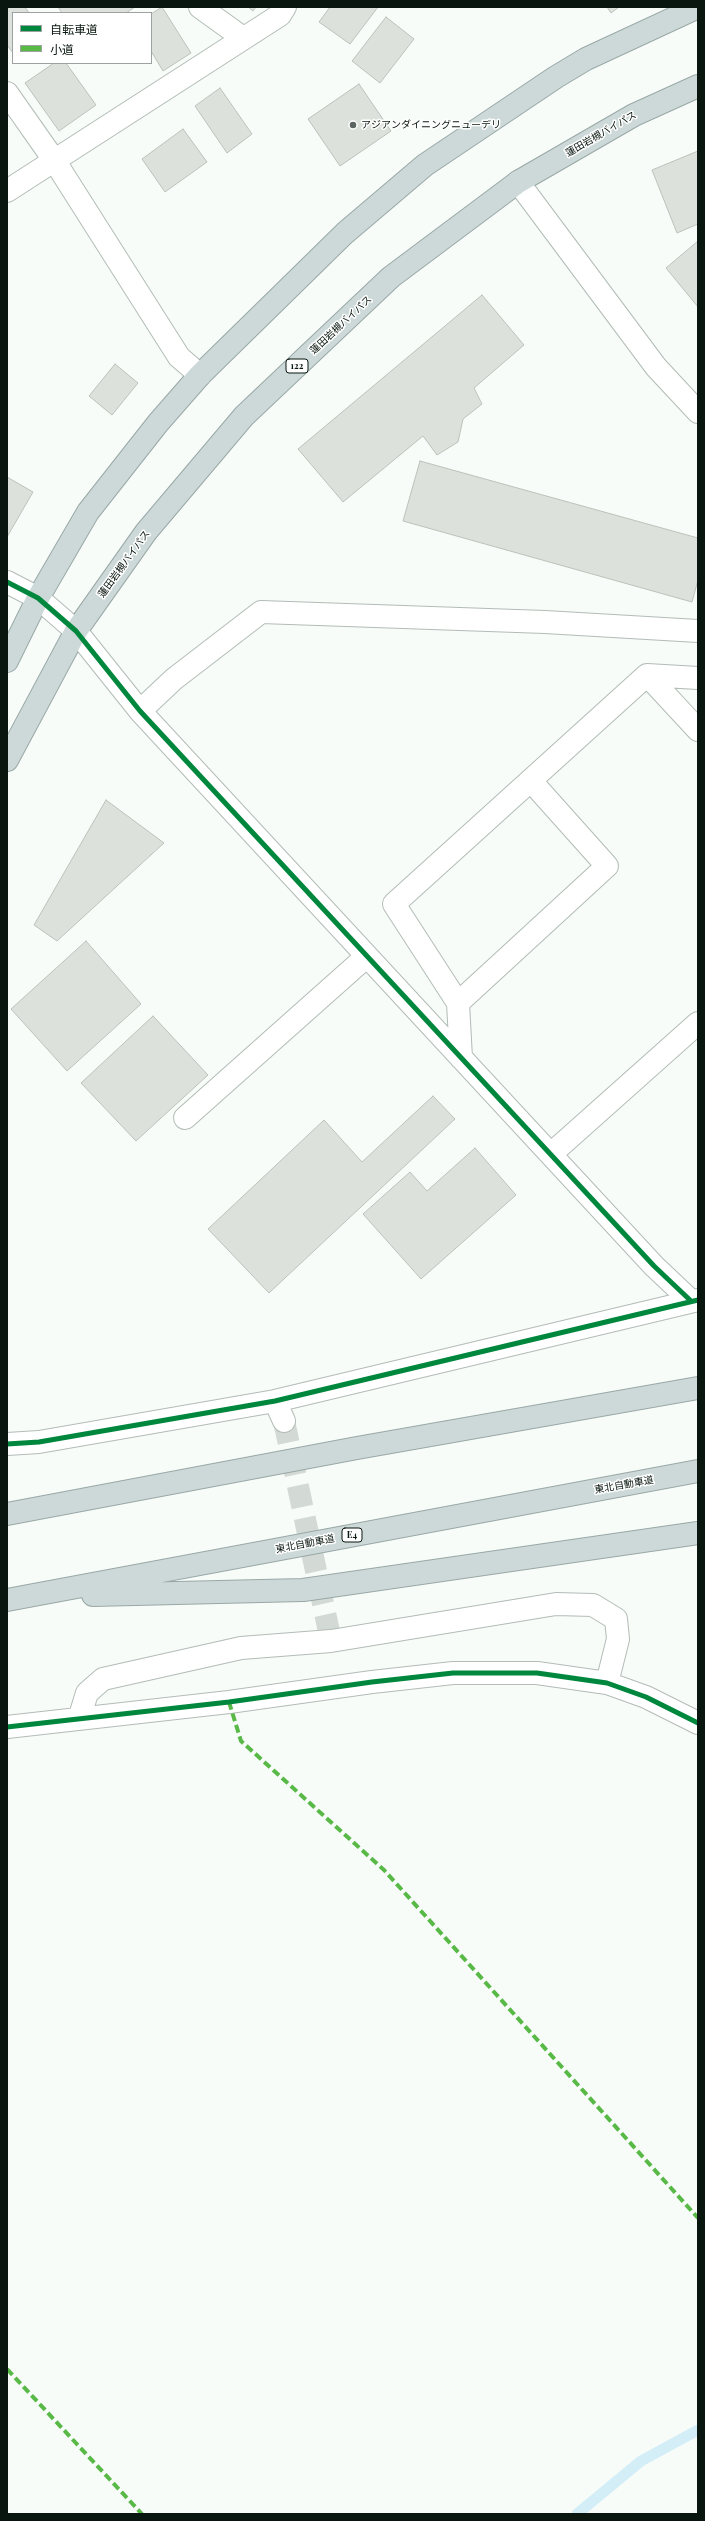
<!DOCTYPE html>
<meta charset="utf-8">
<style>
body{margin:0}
#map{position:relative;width:705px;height:2521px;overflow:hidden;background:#f7fcf9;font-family:"Playfair Display","Noto Sans JP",serif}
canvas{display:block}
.frame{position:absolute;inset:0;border:8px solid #08160f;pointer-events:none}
.legend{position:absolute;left:12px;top:12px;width:140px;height:52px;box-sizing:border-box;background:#fff;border:1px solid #9ca29f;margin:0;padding:5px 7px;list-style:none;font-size:12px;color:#08160f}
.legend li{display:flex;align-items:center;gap:8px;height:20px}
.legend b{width:20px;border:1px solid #9ca29f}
</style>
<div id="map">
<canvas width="705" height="2521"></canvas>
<div class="frame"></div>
<ul class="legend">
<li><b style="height:5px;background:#00873e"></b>自転車道</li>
<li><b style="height:5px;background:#58b947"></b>小道</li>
</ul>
</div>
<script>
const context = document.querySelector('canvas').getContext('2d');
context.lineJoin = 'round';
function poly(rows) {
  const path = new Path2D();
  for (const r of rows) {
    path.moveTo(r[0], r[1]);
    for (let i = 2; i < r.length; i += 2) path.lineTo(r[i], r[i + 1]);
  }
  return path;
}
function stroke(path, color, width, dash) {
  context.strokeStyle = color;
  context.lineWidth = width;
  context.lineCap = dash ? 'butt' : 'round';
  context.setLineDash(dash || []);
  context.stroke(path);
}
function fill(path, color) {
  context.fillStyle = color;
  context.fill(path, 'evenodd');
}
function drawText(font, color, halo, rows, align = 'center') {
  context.font = font + ' "Playfair Display","Noto Sans JP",serif';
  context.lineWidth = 3;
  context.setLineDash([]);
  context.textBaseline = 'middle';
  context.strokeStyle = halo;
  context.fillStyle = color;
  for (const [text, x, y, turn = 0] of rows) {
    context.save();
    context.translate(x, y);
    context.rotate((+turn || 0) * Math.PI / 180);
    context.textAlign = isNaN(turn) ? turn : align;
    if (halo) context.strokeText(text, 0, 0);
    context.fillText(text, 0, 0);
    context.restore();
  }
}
stroke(poly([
 [577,2514,641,2461,698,2430]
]), '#d4eef8', 11);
const building = poly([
 [10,7,25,7,29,13,13,13,13,53,7,45,7,9,10,7],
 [58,7,135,7,126,13,62,13,58,7],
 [162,7,191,53,163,71,151,51,151,14,162,7],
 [248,7,256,7,253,11,248,7],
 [330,7,378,7,350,44,319,22,330,7],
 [607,7,619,7,611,13,607,7],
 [386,17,414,39,380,83,352,61,386,17],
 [54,63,66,63,96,105,59,131,25,83,54,63],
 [359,84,391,131,340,166,308,119,359,84],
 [220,88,252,134,227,153,195,106,220,88],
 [183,129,207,162,165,192,142,159,183,129],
 [698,151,698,224,677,233,652,170,698,151],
 [698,241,698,307,666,268,698,241],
 [482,295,524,345,474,388,482,404,463,419,458,442,437,455,423,436,343,502,298,449,482,295],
 [115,364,138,383,112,415,89,396,115,364],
 [420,461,698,538,698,580,692,602,403,521,420,461],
 [7,477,33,492,7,537,7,477],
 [106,800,164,843,57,941,34,925,106,800],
 [86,941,141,1004,67,1071,11,1009,86,941],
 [153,1016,208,1075,136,1141,81,1083,153,1016],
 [433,1096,455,1119,269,1293,208,1229,324,1120,362,1162,433,1096],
 [475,1148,516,1195,421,1279,363,1214,410,1172,427,1191,475,1148]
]);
fill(building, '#dce2db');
stroke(building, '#bcc1ba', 1);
stroke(poly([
 [284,1421,331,1641]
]), '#d3dad6', 22, [22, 11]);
const minor = poly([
 [200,7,243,38],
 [7,93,54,160,179,357,200,375],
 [518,182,656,367,698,412],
 [7,191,280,15,285,7],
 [7,582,38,598,76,631,140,711,654,1266,691,1301],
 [647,675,698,730],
 [140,711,174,679,261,612,545,622,698,631],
 [458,1003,607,866,531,781],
 [461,1058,458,1003,394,904,647,675,698,678],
 [185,1118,367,956],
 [551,1154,698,1023],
 [275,1401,284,1421],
 [7,1444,39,1442,275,1401,698,1300],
 [79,1719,87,1693,103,1679,241,1648,331,1641,556,1604,593,1605,616,1619,618,1639,607,1683],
 [7,1727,229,1702,372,1682,453,1673,537,1673,607,1683,646,1697,698,1723]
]);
const highway = poly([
 [7,661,38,598,88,512,158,423,200,375,345,233,425,165,556,77,586,59,698,7],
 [7,760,76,631,146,532,244,416,391,277,518,182,634,115,698,86],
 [7,1514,357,1448,698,1388],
 [93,1595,303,1590,698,1533],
 [7,1600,698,1471]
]);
stroke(minor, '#b3bcb7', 24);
stroke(highway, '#99a8a6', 24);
stroke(minor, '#fefffe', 22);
stroke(highway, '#ccd9d8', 22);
stroke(poly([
 [229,1702,241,1741,384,1870,698,2218],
 [7,2369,142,2514]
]), '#58b947', 4, [8, 4]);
stroke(poly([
 [7,582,38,598,76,631,140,711,654,1266,691,1301],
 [7,1444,39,1442,275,1401,698,1300],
 [7,1727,229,1702,372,1682,453,1673,537,1673,607,1683,646,1697,698,1723]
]), '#00873e', 5);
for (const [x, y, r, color] of [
 [353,125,4,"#5c6661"]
]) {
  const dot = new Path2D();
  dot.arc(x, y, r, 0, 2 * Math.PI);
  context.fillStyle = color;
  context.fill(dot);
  stroke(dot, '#fff', 1.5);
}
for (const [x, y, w] of [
 [297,366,22],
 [352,1535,20]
]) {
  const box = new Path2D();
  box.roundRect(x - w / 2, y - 7, w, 14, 3);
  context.fillStyle = '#fff';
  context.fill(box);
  stroke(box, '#08160f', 1);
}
drawText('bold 9px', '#08160f', null, [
 ["122",297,366],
 ["E4",352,1535]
]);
drawText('10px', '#08160f', '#fff', [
 ["アジアンダイニングニューデリ",361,125]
], 'left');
drawText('10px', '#08160f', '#fff', [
 ["蓮田岩槻バイパス",601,134,-30],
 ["蓮田岩槻バイパス",341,325,-43],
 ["蓮田岩槻バイパス",124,564,-54],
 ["東北自動車道",624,1485,-10],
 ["東北自動車道",305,1544,-11]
]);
</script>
